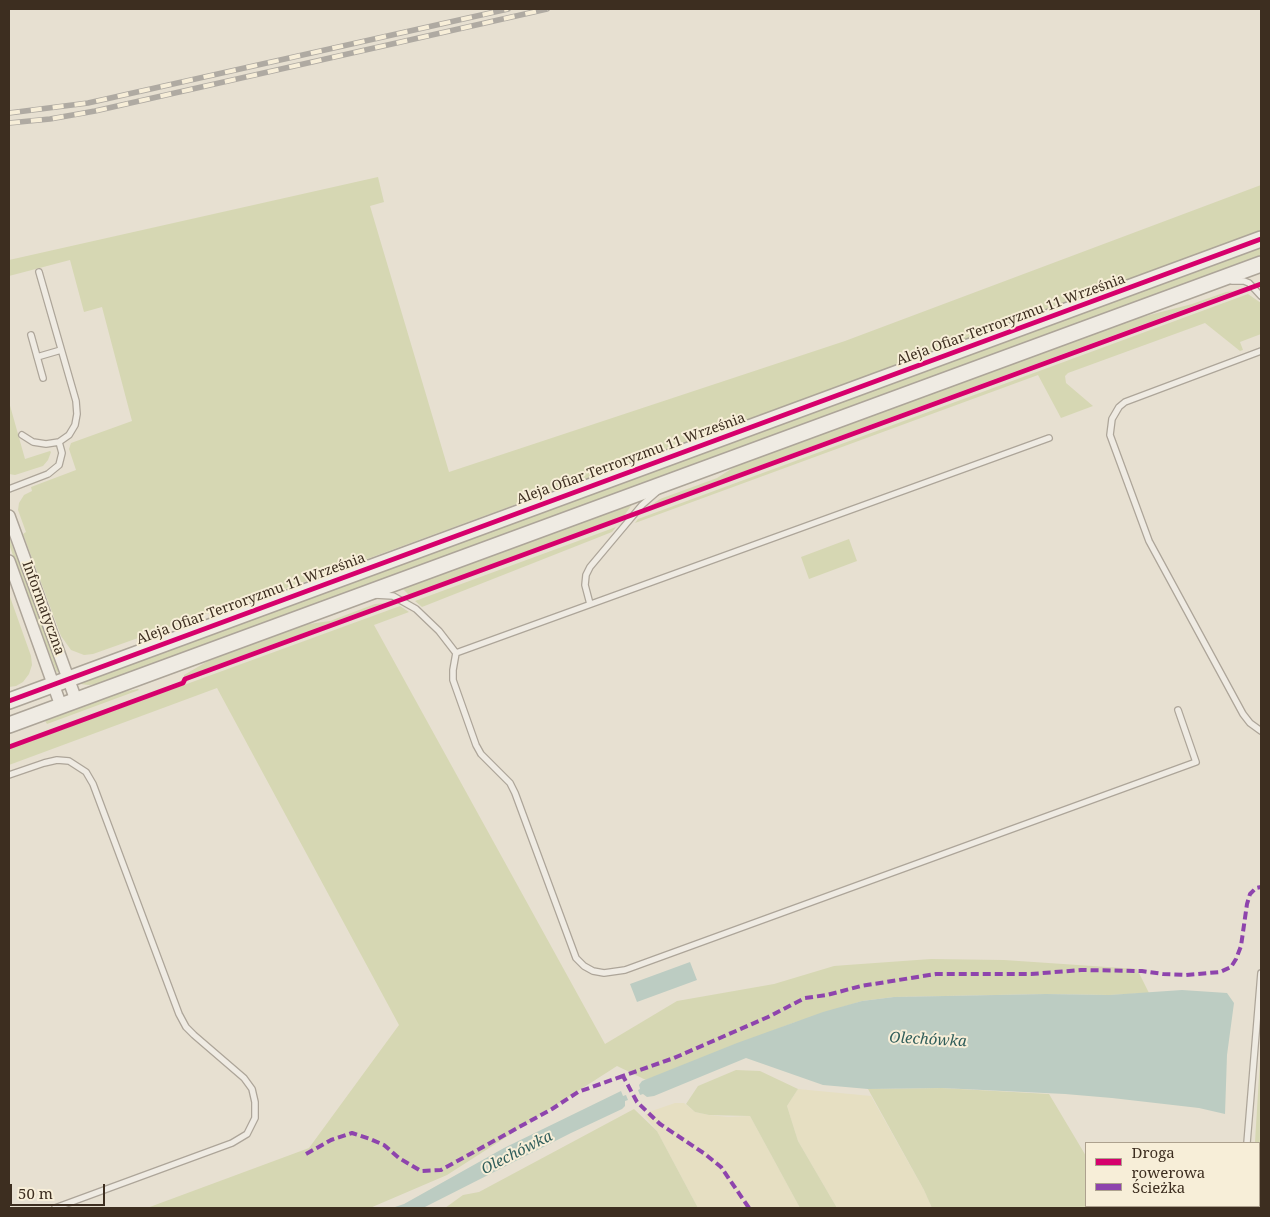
<!DOCTYPE html>
<meta charset="utf-8">
<style>
body{margin:0}
#map{position:relative;width:1270px;height:1217px;overflow:hidden;background:#e7e0d1;font-family:"Noto Serif",serif}
canvas{display:block}
.frame{position:absolute;inset:0;border:10px solid #3d2e20;pointer-events:none}
.legend{position:absolute;left:1085px;top:1142px;width:175px;height:65px;box-sizing:border-box;background:#f7eed8;border:1px solid #ada18e;margin:0;padding:6px 9px;list-style:none;font-size:15px;color:#3d2e20}
.legend li{display:flex;align-items:center;gap:10px;height:25px}
.legend b{width:25px;border:1px solid #ada18e}
.scale{position:absolute;left:10px;top:1184px;width:95px;height:22px;box-sizing:border-box;border:2px solid #3d2e20;border-top:0;padding-left:6px;font-size:15px;line-height:18px;white-space:nowrap;color:#3d2e20;-webkit-text-stroke:4px #f7eed8;paint-order:stroke}
</style>
<div id="map">
<canvas width="1270" height="1217"></canvas>
<div class="frame"></div>
<ul class="legend">
<li><b style="height:6px;background:#d6006c"></b>Droga rowerowa</li>
<li><b style="height:6px;background:#8e44ad"></b>Ścieżka</li>
</ul>
<div class="scale">50 m</div>
</div>
<script>
const context = document.querySelector('canvas').getContext('2d');
context.lineJoin = 'round';
function fill(path, color) {
  context.fillStyle = color;
  context.fill(path, 'evenodd');
}
function poly(rows) {
  const path = new Path2D();
  for (const r of rows) {
    path.moveTo(r[0], r[1]);
    for (let i = 2; i < r.length; i += 2) path.lineTo(r[i], r[i + 1]);
  }
  return path;
}
function stroke(path, color, width, dash) {
  context.strokeStyle = color;
  context.lineWidth = width;
  context.lineCap = dash ? 'butt' : 'round';
  context.setLineDash(dash || []);
  context.stroke(path);
}
function drawText(font, color, halo, rows, align = 'center') {
  context.font = font + ' "Noto Serif",serif';
  context.lineWidth = 4;
  context.setLineDash([]);
  context.textBaseline = 'middle';
  context.strokeStyle = halo;
  context.fillStyle = color;
  for (const [text, x, y, turn = 0] of rows) {
    context.save();
    context.translate(x, y);
    context.rotate((+turn || 0) * Math.PI / 180);
    context.textAlign = isNaN(turn) ? turn : align;
    if (halo) context.strokeText(text, 0, 0);
    context.fillText(text, 0, 0);
    context.restore();
  }
}
fill(poly([
 [798,1089,871,1096,924,1190,932,1208,837,1208,798,1141,787,1106],
 [675,1103,684,1103,695,1112,709,1115,728,1117,750,1116,800,1208,698,1208,657,1131,645,1116,649,1112]
]), '#e6dfc2');
fill(poly([
 [378,177,384,202,370,206,449,472,845,341,1261,185,1261,231,277,592,203,615,93,654,84,655,71,650,61,636,23,534,26,532,18,510,19,503,24,495,32,491,31,487,76,470,69,449,71,443,132,421,102,307,84,312,70,260,9,276,9,260],
 [1261,247,1261,257,101,684,89,685,80,684,104,672],
 [1234,291,650,506,660,499,717,478,736,466,1138,318,1192,304,1226,292],
 [1248,294,1261,303,1261,334,1240,342,1243,350,1240,351,1205,323,1068,373,1065,376,1066,383,1093,406,1061,418,1038,375,635,523,638,519],
 [9,402,25,459,50,451,51,452,48,460,43,466,15,475,9,474],
 [633,503,624,516,409,595,403,589],
 [616,527,612,532,422,607,415,601],
 [9,537,59,670,57,673,19,573,9,544],
 [849,539,857,561,809,579,801,557],
 [9,594,31,656,32,665,29,674,23,682,16,686,9,687],
 [385,603,184,677,184,675,208,661,302,625,330,621,375,604],
 [400,606,409,612,374,625,605,1044,677,1001,774,984,834,966,847,965,931,959,1004,960,1137,969,1149,993,1109,995,1046,994,894,997,862,1001,793,1023,646,1080,617,1066,447,1175,370,1208,147,1208,309,1148,399,1025,217,688,9,765,9,749],
 [138,689,139,690,47,724,44,719,107,695],
 [1261,1044,1261,1143,1260,1148,1259,1143,1255,1142],
 [736,1070,760,1071,798,1089,787,1106,798,1141,837,1208,800,1208,750,1116,709,1115,695,1112,686,1104,698,1086],
 [942,1088,1049,1094,1086,1156,1086,1206,1115,1206,1117,1208,932,1208,924,1190,868,1089],
 [634,1109,657,1131,698,1208,445,1208,463,1195,479,1192]
]), '#d6d7b3');
fill(poly([
 [690,962,697,980,637,1002,630,984],
 [1182,990,1227,993,1234,1003,1227,1055,1225,1114,1199,1108,1112,1098,1065,1094,942,1088,868,1089,823,1085,746,1058,654,1096,647,1097,643,1094,640,1095,638,1090,640,1089,639,1085,642,1081,737,1043,823,1012,862,1001,894,997,1046,994,1109,995],
 [621,1091,623,1096,626,1095,628,1100,625,1101,625,1106,622,1109,571,1133,423,1208,392,1208,404,1204,504,1148]
]), '#bcccc2');
const service = poly([
 [1232,281,1244,281,1249,283,1261,296],
 [31,335,43,378],
 [1261,351,1125,402,1119,407,1112,419,1110,435,1149,541,1243,714,1250,723,1261,731],
 [37,357,61,350],
 [22,435,33,442,46,444,59,442,69,435,75,425,77,414,76,401,39,272],
 [9,489,48,474,59,465,62,453,59,442],
 [375,595,393,596,416,609,439,631,456,653,453,670,453,680,476,745,481,754,510,783,515,793,576,958,584,966,593,971,604,973,625,970,1196,762,1178,710],
 [590,604,585,585,586,575,590,567,642,505,658,491],
 [456,653,1049,438],
 [9,775,44,763,57,760,69,761,86,772,93,784,179,1014,186,1027,194,1035,244,1078,252,1089,255,1102,255,1118,247,1134,232,1143,55,1208],
 [1247,1143,1261,973],
 [1170,1206,1172,1208],
 [1259,1206,1260,1208]
]);
const minor = poly([
 [9,516,76,700],
 [9,561,61,706]
]);
const tertiary = poly([
 [9,701,1261,239],
 [9,725,1261,264]
]);
stroke(service, '#ada599', 8);
stroke(minor, '#ada599', 14);
stroke(tertiary, '#ada599', 18);
stroke(service, '#efebe3', 5.5);
stroke(minor, '#efebe3', 11);
stroke(tertiary, '#efebe3', 15);
const rail = poly([
 [9,113,88,103,508,9],
 [9,123,50,119,95,111,547,9]
]);
stroke(rail, '#afaaa2', 5.5);
stroke(rail, '#f7eed8', 4, [11]);
stroke(poly([
 [306,1154,331,1140,352,1133,370,1139,384,1145,399,1158,421,1171,441,1170,552,1109,578,1092,623,1076],
 [749,1208,721,1167,705,1154,660,1124,637,1102,623,1076,674,1058,768,1017,805,998,827,995,861,986,936,974,1031,974,1081,970,1142,971,1163,974,1186,975,1220,972,1231,967,1236,959,1241,946,1247,904,1250,894,1256,888,1261,887]
]), '#8e44ad', 4, [8, 4]);
stroke(poly([
 [9,701,1261,239],
 [9,747,183,683,185,679,1261,284]
]), '#d6006c', 5);
drawText('14px', '#3d2e20', '#f7eed8', [
 ["Aleja Ofiar Terroryzmu 11 Września",1011,320,-20],
 ["Aleja Ofiar Terroryzmu 11 Września",631,459,-20],
 ["Aleja Ofiar Terroryzmu 11 Września",251,599,-20],
 ["Informatyczna",43,608,70]
]);
drawText('italic 15px', '#2f5d5a', '#f7eed8', [
 ["Olechówka",928,1040,3],
 ["Olechówka",517,1153,-27]
]);
</script>
